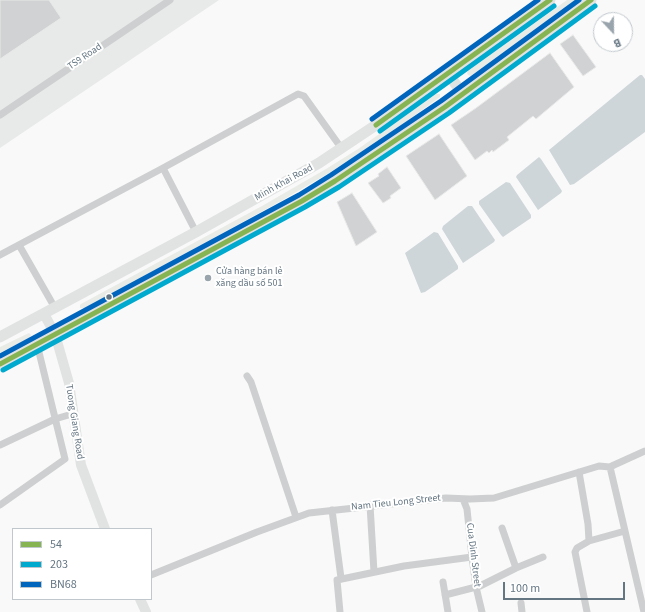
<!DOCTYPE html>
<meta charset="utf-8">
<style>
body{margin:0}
#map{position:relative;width:645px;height:612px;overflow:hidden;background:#f9f9f9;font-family:"Source Sans 3",sans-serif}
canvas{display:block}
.legend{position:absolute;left:12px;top:528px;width:140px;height:72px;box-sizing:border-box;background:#fff;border:1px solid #c1c8cd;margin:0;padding:5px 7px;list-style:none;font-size:12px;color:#657683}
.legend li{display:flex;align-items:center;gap:8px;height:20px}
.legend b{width:20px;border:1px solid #c1c8cd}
.north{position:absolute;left:593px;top:12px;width:40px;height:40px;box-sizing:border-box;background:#fff;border:1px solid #c1c8cd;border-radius:50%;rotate:158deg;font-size:11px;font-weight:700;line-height:16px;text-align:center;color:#657683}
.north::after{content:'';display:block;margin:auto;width:14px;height:18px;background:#99a4ac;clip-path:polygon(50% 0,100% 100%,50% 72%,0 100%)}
.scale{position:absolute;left:503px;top:582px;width:122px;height:18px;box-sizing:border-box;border:2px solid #657683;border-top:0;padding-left:5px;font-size:12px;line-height:14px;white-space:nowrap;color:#657683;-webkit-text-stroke:3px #fff;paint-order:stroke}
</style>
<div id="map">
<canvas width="645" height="612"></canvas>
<ul class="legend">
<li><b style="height:5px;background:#86b452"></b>54</li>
<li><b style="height:5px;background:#00a9ce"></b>203</li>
<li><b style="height:5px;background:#0065bd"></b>BN68</li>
</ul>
<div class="north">B</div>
<div class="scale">100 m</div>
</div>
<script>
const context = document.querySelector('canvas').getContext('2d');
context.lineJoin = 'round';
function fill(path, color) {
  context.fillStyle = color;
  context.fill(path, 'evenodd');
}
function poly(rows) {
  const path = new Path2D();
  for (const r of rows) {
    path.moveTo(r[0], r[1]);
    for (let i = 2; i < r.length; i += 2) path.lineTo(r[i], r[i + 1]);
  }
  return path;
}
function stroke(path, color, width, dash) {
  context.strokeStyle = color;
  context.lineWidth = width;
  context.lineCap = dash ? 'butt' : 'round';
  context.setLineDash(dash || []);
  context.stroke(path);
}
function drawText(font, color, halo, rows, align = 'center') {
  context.font = font + ' "Source Sans 3",sans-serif';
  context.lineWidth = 4;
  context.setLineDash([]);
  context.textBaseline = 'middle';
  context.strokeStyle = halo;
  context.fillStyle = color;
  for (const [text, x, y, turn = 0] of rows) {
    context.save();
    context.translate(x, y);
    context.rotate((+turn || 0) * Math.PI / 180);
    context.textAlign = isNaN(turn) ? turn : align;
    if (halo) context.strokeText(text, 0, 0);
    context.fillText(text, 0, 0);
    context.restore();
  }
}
fill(poly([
 [0,0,219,0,0,148]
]), '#e8e9e9');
fill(poly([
 [567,0,575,0,471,76,468,75,467,73,468,71],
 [436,94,440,94,440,97,392,132,329,173,281,201,219,235,85,308,80,308,80,305,81,304,262,206,326,169,358,149],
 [29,333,31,335,29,338,0,353,0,347]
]), '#e8ebe6');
fill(poly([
 [640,75,642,75,645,79,645,132,574,184,570,185,549,150],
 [539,157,541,159,562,191,561,193,538,210,516,177,517,175],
 [506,182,510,183,531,215,531,218,503,237,501,235,479,204,479,201],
 [468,206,472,206,495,240,494,242,463,263,442,229,443,226],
 [434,232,438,233,458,266,458,269,425,292,421,293,405,253]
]), '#ced6d9');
const building = poly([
 [0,0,49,0,61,18,0,59,0,0],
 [573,35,596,67,583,76,560,44,573,35],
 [550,53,574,87,536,119,533,116,507,137,509,140,493,152,492,150,489,153,487,151,475,160,451,125,476,108,550,53],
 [439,134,467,176,435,200,406,156,439,134],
 [387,167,401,188,390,196,391,198,383,203,368,183,379,176,378,174,387,167],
 [352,193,377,232,356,246,337,202,352,193]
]);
fill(building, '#d0d2d3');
stroke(building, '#e8e8e8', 1);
stroke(poly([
 [0,115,170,0],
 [163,168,196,232],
 [19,245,55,308],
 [0,255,163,168,298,94,304,96,342,149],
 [247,376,251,382,296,517],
 [0,445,55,419,72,414],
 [610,467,644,612],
 [579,472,588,524,589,541,577,548,575,552,587,612],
 [463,499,467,509,472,557,476,587,482,612],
 [0,505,65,459,37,344],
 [370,505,374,572],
 [332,510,341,578],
 [502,528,516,568],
 [589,541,625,531],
 [151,575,257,532,309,513,446,498,470,499,494,498,599,466,610,467,614,465,645,451],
 [443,582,448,612],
 [445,595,480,586,516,568,543,557],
 [521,603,522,612],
 [340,612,337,580,404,566,472,557]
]), '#cecfd0', 7);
stroke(poly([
 [44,314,55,334,69,383,81,465,105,529],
 [140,599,146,612]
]), '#e1e2e2', 10);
stroke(poly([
 [448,74,463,94],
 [0,337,196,232,319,163,394,113,550,0],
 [0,364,90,315,302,201,335,181,372,157,445,107,591,0]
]), '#e1e2e2', 11);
stroke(poly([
 [376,125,550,0],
 [0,364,302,201,335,181,445,107,591,0]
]), '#86b452', 5);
stroke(poly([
 [380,131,554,6],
 [3,370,305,207,339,187,449,113,595,6]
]), '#00a9ce', 5);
stroke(poly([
 [372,119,538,0],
 [0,356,299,195,331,175,441,101,579,0]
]), '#0065bd', 5);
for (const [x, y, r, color] of [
 [208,278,4,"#99a4ac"],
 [109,297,3.5,"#657683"]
]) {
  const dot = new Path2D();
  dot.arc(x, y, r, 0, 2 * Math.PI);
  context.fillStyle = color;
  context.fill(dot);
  stroke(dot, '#fff', 1.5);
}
drawText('10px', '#657683', '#fff', [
 ["TS9 Road",85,57,-34],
 ["Minh Khai Road",284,183,-29],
 ["Tuong Giang Road",74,422,81],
 ["Nam Tieu Long Street",396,503,-6],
 ["Cua Dinh Street",473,555,83]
]);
drawText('10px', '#657683', '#fff', [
 ["Cửa hàng bán lẻ",216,272],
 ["xăng dầu số 501",216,284]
], 'left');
</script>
